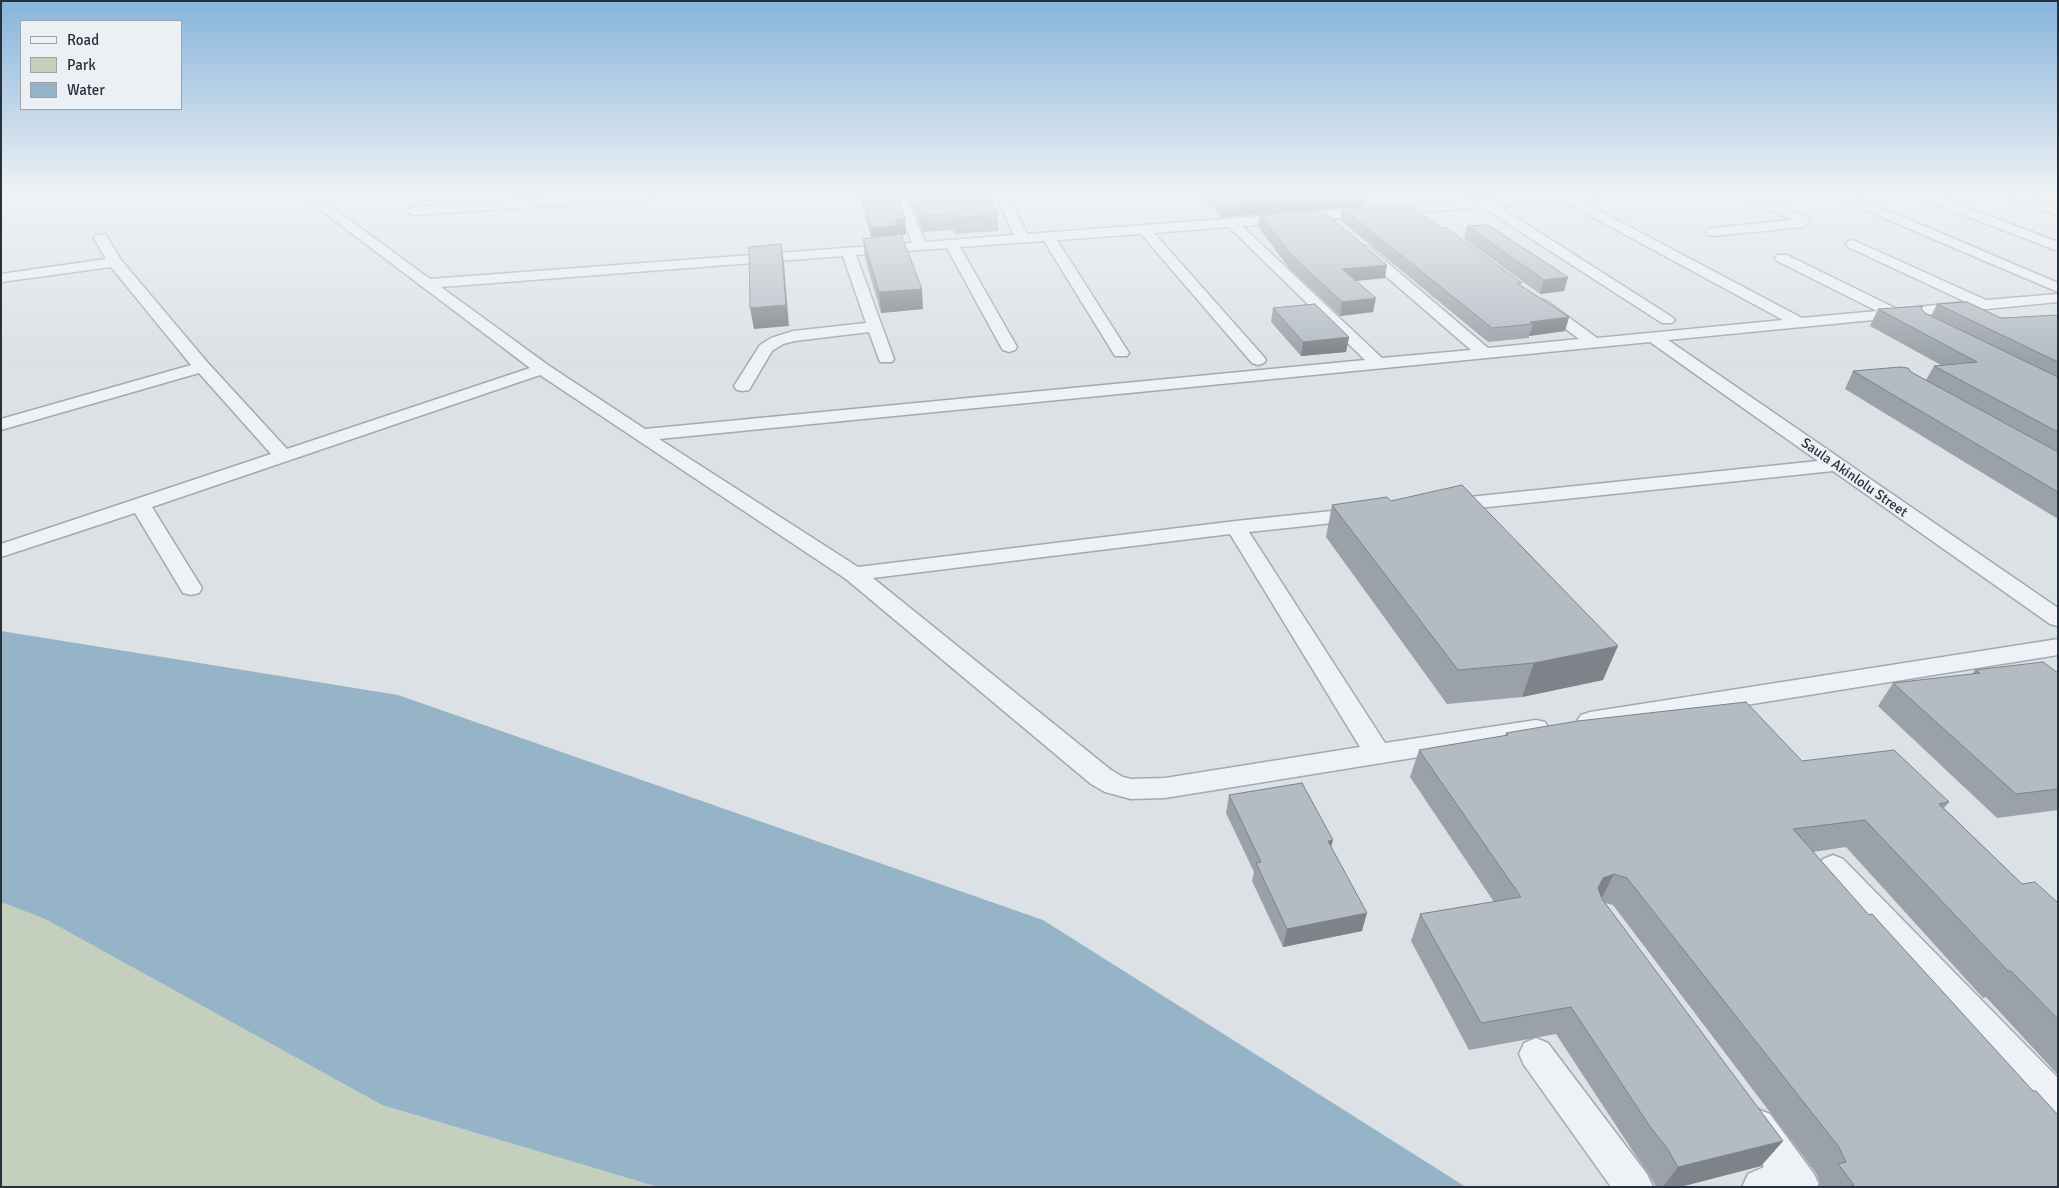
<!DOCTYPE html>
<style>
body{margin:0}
#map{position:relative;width:2059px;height:1188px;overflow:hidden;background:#dce1e6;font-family:Signika,sans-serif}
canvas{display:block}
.frame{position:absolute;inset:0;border:2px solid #26313c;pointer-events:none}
.legend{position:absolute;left:20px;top:20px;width:162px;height:90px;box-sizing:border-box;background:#ebf0f4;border:1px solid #9ca4aa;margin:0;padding:6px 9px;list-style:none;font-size:15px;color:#26313c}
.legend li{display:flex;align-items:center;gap:10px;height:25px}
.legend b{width:25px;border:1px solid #9ca4aa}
</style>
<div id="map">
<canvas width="2059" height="1188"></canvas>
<div class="frame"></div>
<ul class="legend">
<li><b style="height:6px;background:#eef1f5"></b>Road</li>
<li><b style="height:14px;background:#c4d0bd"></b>Park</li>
<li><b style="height:14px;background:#96b4c7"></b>Water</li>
</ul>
</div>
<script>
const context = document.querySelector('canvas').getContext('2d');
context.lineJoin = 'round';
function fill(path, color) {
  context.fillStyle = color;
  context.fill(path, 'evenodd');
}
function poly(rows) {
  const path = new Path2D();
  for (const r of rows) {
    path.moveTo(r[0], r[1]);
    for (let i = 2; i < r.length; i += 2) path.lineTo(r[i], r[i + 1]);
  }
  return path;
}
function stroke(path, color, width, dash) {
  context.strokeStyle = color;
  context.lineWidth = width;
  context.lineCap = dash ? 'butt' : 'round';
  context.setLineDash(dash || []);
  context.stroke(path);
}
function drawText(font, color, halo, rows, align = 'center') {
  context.font = font + ' Signika,sans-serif';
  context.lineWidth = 4;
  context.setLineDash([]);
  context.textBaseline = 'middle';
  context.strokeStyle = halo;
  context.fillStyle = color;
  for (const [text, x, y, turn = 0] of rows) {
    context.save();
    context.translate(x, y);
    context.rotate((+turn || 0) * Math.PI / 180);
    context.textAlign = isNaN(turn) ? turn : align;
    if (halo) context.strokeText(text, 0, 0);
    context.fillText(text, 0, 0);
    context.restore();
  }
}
fill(poly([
 [1,902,45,919,382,1105,658,1187,1,1187]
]), '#c4d0bd');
fill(poly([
 [1,631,398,695,1043,920,1466,1187,658,1187,382,1105,45,919,1,902]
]), '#96b4c7');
const minor = poly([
 [301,195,315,195,430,279,912,243,894,195,906,195,925,242,1014,235,996,195,1008,195,1027,234,1484,199,1550,195,1602,195,1596,199,1579,200,1802,318,1877,311,1777,261,1775,258,1777,255,1787,255,1897,309,1966,302,1848,247,1846,244,1848,241,1853,240,1986,300,2058,294,2058,302,1668,340,2058,608,2058,626,2050,624,1833,471,1450,511,1443,509,1440,505,1443,501,1450,499,1818,461,1650,342,659,439,858,567,1236,521,1361,508,1368,510,1371,514,1368,518,1361,520,1249,532,1385,743,1536,720,1545,722,1549,729,1545,736,1536,738,1165,798,1131,799,1105,792,1091,784,846,579,540,375,152,507,202,588,199,593,191,595,183,593,135,513,1,557,1,544,271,454,199,373,1,430,1,419,191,365,111,267,1,282,1,274,106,259,94,238,96,235,106,235,121,260,208,363,287,449,530,368,301,195],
 [1563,201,1783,320,1597,338,1548,302,1543,300,1538,302,1535,305,1538,308,1579,339,1488,348,1369,247,1364,246,1359,247,1357,250,1359,253,1471,350,1382,358,1242,226,1482,207,1662,323,1672,323,1675,320,1672,317,1498,206,1563,201],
 [1229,227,1365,360,645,429,548,365,441,287,843,256,866,323,793,331,771,338,760,345,734,386,737,390,743,391,749,390,772,351,783,344,795,341,869,332,880,362,892,362,894,359,856,255,947,248,1001,347,1003,350,1009,352,1015,350,1017,347,960,247,1044,241,1115,356,1127,356,1129,353,1057,240,1141,234,1252,363,1258,365,1264,363,1266,360,1264,357,1154,233,1229,227],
 [1230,534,1360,747,1165,778,1131,779,1123,777,1111,770,873,578,1230,534],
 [599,195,658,195,652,199,413,215,407,211,413,207,599,195],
 [1741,195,1757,195,1807,217,1810,223,1804,227,1713,236,1708,235,1706,232,1708,229,1713,228,1792,220,1743,198,1741,195],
 [1835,195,1851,195,2058,283,2058,292,1837,198,1835,195],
 [1917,195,1934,195,2058,242,2058,251,1919,198,1917,195],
 [2008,195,2025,195,2058,207,2058,215,2010,198,2008,195],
 [2058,639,2058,655,1590,730,1581,727,1577,721,1581,715,1590,712,2058,639],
 [1833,855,1843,859,2058,1078,2058,1120,2045,1115,1823,875,1818,867,1823,859,1833,855],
 [1536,1038,1548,1043,1647,1174,1653,1187,1611,1187,1524,1065,1519,1054,1524,1043,1536,1038],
 [1757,1109,1770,1114,1814,1174,1820,1187,1742,1187,1748,1174,1764,1167,1744,1140,1739,1127,1744,1114,1757,1109]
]);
stroke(minor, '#a2a9b0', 3);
fill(minor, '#eef1f5');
fill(poly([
 [860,195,897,195,905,218,906,234,902,235,923,309,881,313,865,258,863,239,871,238],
 [908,195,988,195,998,215,998,231,955,234,953,230,923,232],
 [1200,195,1368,195,1366,206,1221,217],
 [1342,208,1388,208,1441,228,1521,286,1569,317,1565,331,1529,336,1529,338,1488,342,1340,220],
 [1260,215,1385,278,1356,281,1373,312,1340,316,1289,268,1258,227],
 [1467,226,1568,277,1564,291,1540,294,1464,239],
 [1937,304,2001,318,2058,315,2058,519,1845,389,1853,371,1911,372,1926,380,1934,366,1941,365,1870,326,1878,309,1921,309,1925,313,1931,316],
 [1273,308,1349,337,1346,352,1301,356,1271,322],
 [1391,501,1603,680,1522,697,1447,704,1326,537,1332,505],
 [1975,670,2058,673,2058,810,1997,818,1878,706,1893,683,1972,674],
 [1506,733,1802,761,1949,802,1944,808,2022,884,2058,903,2058,1075,1986,997,1983,998,1846,847,1813,852,2058,1187,1816,1187,1820,1183,1816,1173,1613,905,1605,903,1783,1141,1761,1166,1680,1187,1656,1187,1648,1173,1634,1153,1556,1034,1469,1050,1411,941,1420,914,1494,902,1410,777,1419,750,1505,736],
 [1229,795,1331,847,1362,931,1283,947,1252,881,1254,872,1226,813]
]), '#9aa1a8');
fill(poly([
 [1360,195,1368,195,1366,206,1221,217,1223,205],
 [905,218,906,234,872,244,871,228],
 [781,244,784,263,789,326,754,329,750,308],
 [1387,265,1385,278,1340,282,1342,269],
 [1568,277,1564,291,1540,294,1544,280],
 [922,289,923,309,881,313,879,292],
 [1376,298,1373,312,1340,316,1342,302],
 [1569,317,1565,331,1529,336,1533,324,1530,322],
 [1349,337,1346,352,1301,356,1303,342],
 [1618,646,1603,680,1522,697,1534,663],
 [1333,840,1328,858,1328,841],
 [1614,874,1600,901,1589,905,1603,878],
 [1367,913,1362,931,1283,947,1287,929],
 [1783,1141,1761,1166,1680,1187,1663,1187,1678,1167]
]), '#7d8388');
const building = poly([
 [863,195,897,195,905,218,895,220,897,226,871,228,863,195],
 [913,195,988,195,998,215,954,218,953,214,922,216,913,195],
 [1213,195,1360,195,1223,205,1213,195],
 [1384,205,1388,208,1411,206,1441,228,1445,227,1522,283,1517,283,1569,317,1530,322,1533,324,1492,328,1342,208,1384,205],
 [1322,210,1387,265,1342,269,1376,298,1342,302,1291,255,1260,215,1322,210],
 [1488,225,1568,277,1544,280,1467,226,1488,225],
 [901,234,922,289,879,292,863,239,901,234],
 [781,244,786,305,750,308,749,247,781,244],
 [1967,302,2001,318,2058,315,2058,362,1937,304,1967,302],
 [1315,304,1349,337,1303,342,1273,308,1315,304],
 [1923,306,1921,308,1925,313,2058,377,2058,432,1934,366,1977,362,1878,309,1923,306],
 [1900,367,1908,368,1911,372,2058,452,2058,492,1853,371,1900,367],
 [1462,485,1618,646,1534,663,1458,670,1332,505,1387,497,1391,501,1462,485],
 [2043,662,2058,673,2058,789,2016,794,1893,683,1980,673,1975,670,2043,662],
 [1746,702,1802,761,1894,750,1949,802,1939,804,2022,884,2035,882,2058,903,2058,1019,2011,971,2008,971,1865,820,1793,829,1869,915,1872,914,2033,1091,2036,1091,2058,1115,2058,1187,1846,1187,1854,1185,1838,1164,1846,1162,1839,1147,1627,878,1614,874,1603,878,1598,888,1602,899,1783,1141,1678,1167,1667,1148,1651,1128,1571,1007,1481,1023,1420,914,1521,897,1419,750,1508,735,1506,733,1578,721,1746,702],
 [1302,783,1333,840,1328,841,1367,913,1287,929,1256,863,1261,862,1229,795,1302,783]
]);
fill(building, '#b3bbc3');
stroke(building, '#7d8388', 1);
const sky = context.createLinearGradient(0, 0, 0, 361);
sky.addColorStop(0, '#87b4db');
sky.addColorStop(0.54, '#eff2f4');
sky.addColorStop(1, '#eff2f400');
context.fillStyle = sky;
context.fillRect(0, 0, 2059, 361);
drawText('14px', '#26313c', '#ebf0f4', [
 ["Saula Akinlolu Street",1854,478,35]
]);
</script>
